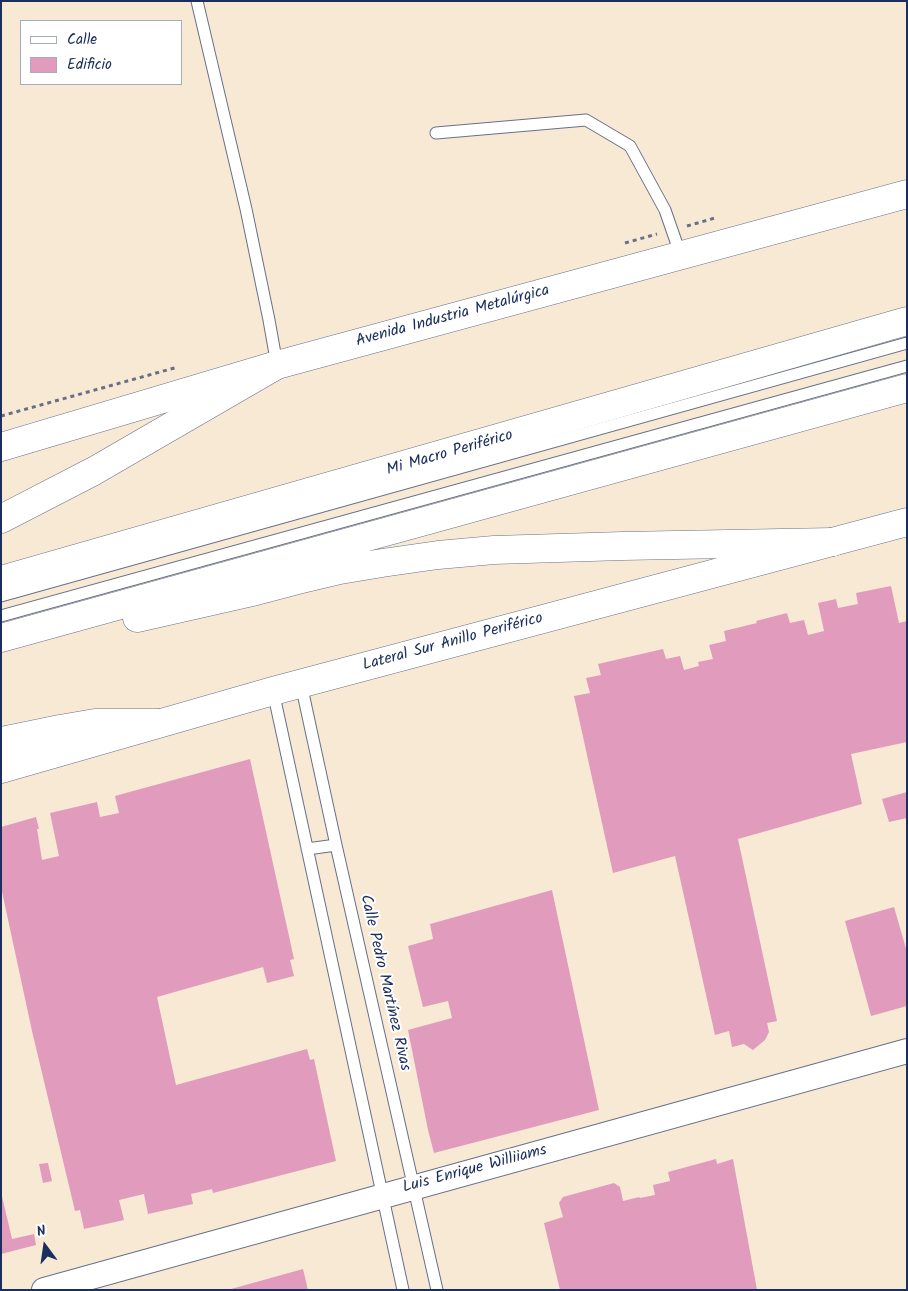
<!DOCTYPE html>
<meta charset="utf-8">
<style>
body{margin:0}
#map{position:relative;width:908px;height:1291px;overflow:hidden;background:#f8e9d5;font-family:Kalam,sans-serif}
canvas{display:block}
.frame{position:absolute;inset:0;border:2px solid #1b2f5e;pointer-events:none}
.legend{position:absolute;left:20px;top:20px;width:162px;height:65px;box-sizing:border-box;background:#fff;border:1px solid #a4acbf;margin:0;padding:6px 9px;list-style:none;font-size:15px;color:#1b2f5e}
.legend li{display:flex;align-items:center;gap:10px;height:25px}
.legend b{width:25px;border:1px solid #a4acbf}
.north{position:absolute;left:20px;top:1221px;width:50px;height:50px;-webkit-text-stroke:4px #fff;paint-order:stroke;rotate:346deg;font-size:14px;font-weight:700;line-height:20px;text-align:center;color:#1b2f5e}
.north::after{content:'';display:block;margin:auto;width:18px;height:22px;background:#1b2f5e;clip-path:polygon(50% 0,100% 100%,50% 72%,0 100%)}
</style>
<div id="map">
<canvas width="908" height="1291"></canvas>
<div class="frame"></div>
<ul class="legend">
<li><b style="height:6px;background:#fff"></b>Calle</li>
<li><b style="height:14px;background:#e09bbd"></b>Edificio</li>
</ul>
<div class="north">N</div>
</div>
<script>
const context = document.querySelector('canvas').getContext('2d');
context.lineJoin = 'round';
function fill(path, color) {
  context.fillStyle = color;
  context.fill(path, 'evenodd');
}
function poly(rows) {
  const path = new Path2D();
  for (const r of rows) {
    path.moveTo(r[0], r[1]);
    for (let i = 2; i < r.length; i += 2) path.lineTo(r[i], r[i + 1]);
  }
  return path;
}
function stroke(path, color, width, dash) {
  context.strokeStyle = color;
  context.lineWidth = width;
  context.lineCap = dash ? 'butt' : 'round';
  context.setLineDash(dash || []);
  context.stroke(path);
}
function drawText(font, color, halo, rows, align = 'center') {
  context.font = font + ' Kalam,sans-serif';
  context.lineWidth = 4;
  context.setLineDash([]);
  context.textBaseline = 'middle';
  context.strokeStyle = halo;
  context.fillStyle = color;
  for (const [text, x, y, turn = 0] of rows) {
    context.save();
    context.translate(x, y);
    context.rotate((+turn || 0) * Math.PI / 180);
    context.textAlign = isNaN(turn) ? turn : align;
    if (halo) context.strokeText(text, 0, 0);
    context.fillText(text, 0, 0);
    context.restore();
  }
}
fill(poly([
 [891,586,899,623,907,621,907,742,851,754,862,804,738,839,777,1021,767,1023,769,1032,765,1040,753,1050,744,1044,732,1047,729,1031,715,1035,675,856,613,873,574,696,590,693,586,678,601,675,598,664,663,649,666,659,680,656,684,670,699,666,698,662,713,659,709,645,726,641,724,631,757,623,756,621,787,613,790,623,804,620,808,635,824,631,818,603,836,599,838,608,858,604,856,593],
 [250,759,294,959,290,960,294,976,267,983,263,967,157,997,176,1085,307,1049,310,1060,314,1059,336,1161,213,1193,212,1189,191,1194,193,1204,148,1214,144,1194,119,1200,124,1220,84,1229,80,1210,75,1211,32,1031,1,887,1,827,36,817,39,829,37,829,42,860,59,856,50,813,97,802,100,817,119,813,115,796],
 [907,792,907,818,889,822,882,799],
 [552,890,599,1110,434,1153,428,1130,408,1030,452,1018,448,1001,423,1007,408,946,433,939,430,924],
 [894,907,907,952,907,1006,871,1016,845,921],
 [716,1159,717,1164,733,1159,757,1290,560,1290,544,1223,563,1217,559,1203,563,1197,614,1183,620,1187,623,1201,639,1197,640,1198,655,1195,653,1185,670,1181,668,1172],
 [48,1163,52,1181,43,1183,39,1164],
 [1,1192,12,1239,34,1234,36,1245,1,1254],
 [303,1269,308,1290,231,1290,231,1289]
]), '#e09bbd');
const service = poly([
 [197,1,246,209,269,320,277,365],
 [436,133,586,120,630,146,665,210,681,256],
 [1,596,907,343],
 [1,616,907,366],
 [301,684,336,845,437,1290],
 [273,691,403,1290],
 [307,849,336,845]
]);
const minor = poly([
 [44,1290,907,1051]
]);
const secondary = poly([
 [1,447,277,365,907,194],
 [1,769,273,691,907,522]
]);
const primary = poly([
 [1,741,60,729,95,723,159,723]
]);
const motorway = poly([
 [1,519,94,471,277,365],
 [1,580,907,321],
 [137,618,256,591,298,580,340,570,382,563,438,555,494,550,623,546,833,542],
 [1,638,907,388]
]);
stroke(service, '#687088', 13);
stroke(minor, '#687088', 26);
stroke(secondary, '#687088', 29);
stroke(primary, '#687088', 29);
stroke(motorway, '#687088', 29);
stroke(poly([
 [687,226,715,218],
 [625,243,657,234],
 [1,416,178,367]
]), '#687088', 3, [4, 4]);
stroke(service, '#fff', 11);
stroke(minor, '#fff', 24);
stroke(secondary, '#fff', 28);
stroke(primary, '#fff', 28);
stroke(motorway, '#fff', 28);
drawText('16px', '#1b2f5e', '#fff', [
 ["Avenida Industria Metalúrgica",453,317,-15],
 ["Mi Macro Periférico",450,454,-16],
 ["Lateral Sur Anillo Periférico",453,643,-15],
 ["Calle Pedro Martínez Rivas",384,983,77],
 ["Luis Enrique Williiams",475,1170,-15]
]);
</script>
